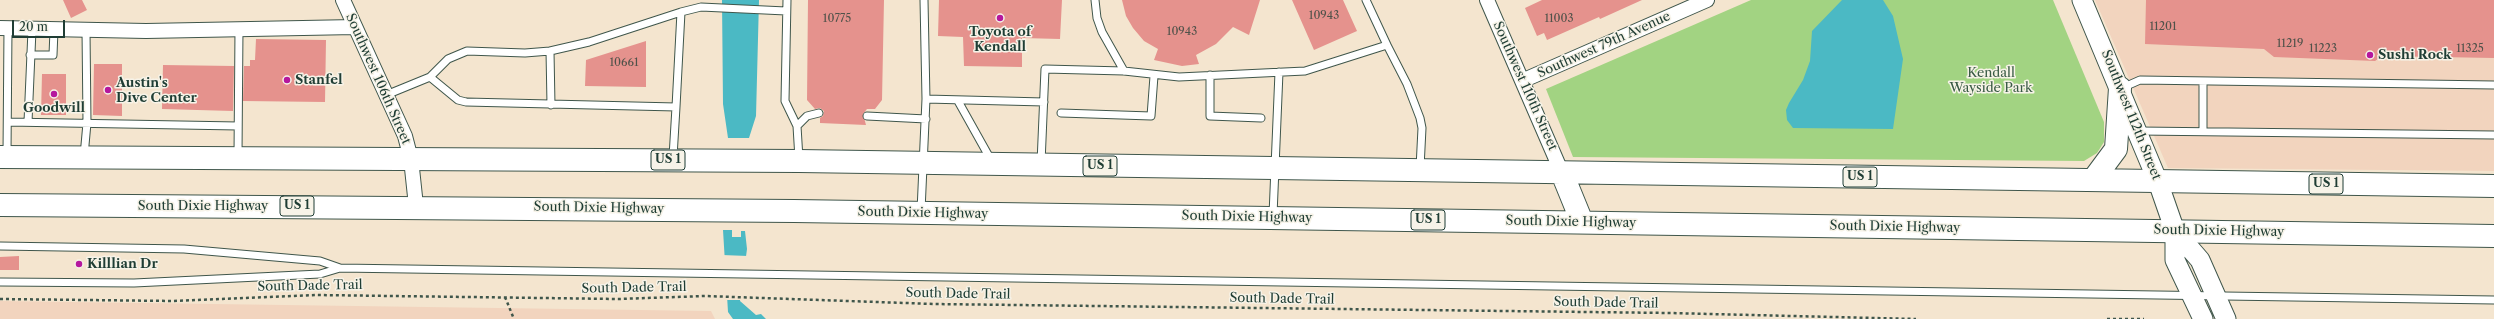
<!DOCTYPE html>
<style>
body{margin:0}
#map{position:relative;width:2494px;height:319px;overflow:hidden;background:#f4e5cf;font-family:"Libre Caslon Text",serif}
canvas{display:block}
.scale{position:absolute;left:12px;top:20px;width:53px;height:18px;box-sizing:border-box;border:2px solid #1f3d34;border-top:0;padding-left:5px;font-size:12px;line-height:14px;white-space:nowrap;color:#1f3d34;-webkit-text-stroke:3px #f7f3e8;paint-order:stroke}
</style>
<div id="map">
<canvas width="2494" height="319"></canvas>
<div class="scale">20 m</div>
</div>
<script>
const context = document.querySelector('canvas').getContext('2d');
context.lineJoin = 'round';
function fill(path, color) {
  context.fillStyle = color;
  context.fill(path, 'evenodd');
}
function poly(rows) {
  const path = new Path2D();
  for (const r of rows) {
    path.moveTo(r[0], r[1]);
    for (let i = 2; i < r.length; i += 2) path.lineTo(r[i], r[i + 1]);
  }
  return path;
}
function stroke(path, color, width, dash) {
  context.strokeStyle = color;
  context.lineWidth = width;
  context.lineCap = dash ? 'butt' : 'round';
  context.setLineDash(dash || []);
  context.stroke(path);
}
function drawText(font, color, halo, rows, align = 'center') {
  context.font = font + ' "Libre Caslon Text",serif';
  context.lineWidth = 3;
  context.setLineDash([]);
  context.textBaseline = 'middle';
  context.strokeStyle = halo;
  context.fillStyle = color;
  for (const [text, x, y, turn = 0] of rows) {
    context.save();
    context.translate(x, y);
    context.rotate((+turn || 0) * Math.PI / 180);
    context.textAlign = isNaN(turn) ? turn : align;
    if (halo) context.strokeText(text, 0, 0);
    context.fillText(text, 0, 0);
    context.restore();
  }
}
fill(poly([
 [2095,0,2494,0,2494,171,2168,168],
 [0,301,711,311,715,319,0,319]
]), '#f2d4be');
fill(poly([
 [1751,0,2053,0,2104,122,2104,142,2097,153,2084,161,1573,157,1546,89]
]), '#a2d382');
fill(poly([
 [722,0,759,0,756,116,749,138,728,138,723,104],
 [1842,0,1883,0,1893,16,1903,59,1893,129,1793,128,1787,120,1786,110,1789,103,1803,80,1810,61,1812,31],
 [723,230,732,230,732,237,741,237,741,231,745,231,747,249,740,301,756,315,761,314,766,319,733,319,728,312]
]), '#4bb9c4');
fill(poly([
 [722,255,748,256,742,300,724,300]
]), '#f4e5cf');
fill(poly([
 [63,0,82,0,87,10,71,18],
 [808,0,884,0,882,100,875,109,867,109,863,114,866,125,820,123,820,118,823,116,824,111,820,108,815,109,807,100],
 [939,0,1062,0,1060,39,1022,38,1022,67,964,66,963,37,938,36],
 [1122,0,1260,0,1249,35,1233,27,1216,44,1196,55,1199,64,1182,66,1154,60,1158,49,1144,41,1133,28,1126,16],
 [1292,0,1343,0,1357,31,1314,50],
 [1542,0,1642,0,1600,19,1599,17,1547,40,1544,33,1537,36,1525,8],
 [2146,0,2494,0,2494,58,2382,56,2375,61,2274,57,2264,49,2145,44],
 [256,39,326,40,325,102,243,101,244,66,250,66,250,60,255,60],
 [646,41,646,87,585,86,586,60],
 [94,64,122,64,122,116,93,115],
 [163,65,234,66,233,111,162,109],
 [42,74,66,74,66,115,41,115],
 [19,256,19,270,0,270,0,257]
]), '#e5928d');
const lane = poly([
 [787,0,785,101,797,126,799,159],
 [1095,0,1097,18,1102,32,1124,71],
 [681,12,701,7,786,11],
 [1387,45,1407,84,1420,118,1422,128,1420,168],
 [30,55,53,55,54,30],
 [1210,75,1210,116,1261,118],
 [430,77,448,59,467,51,525,53,550,51,551,105],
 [2203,81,2203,131],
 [2122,88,2140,80,2494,85],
 [386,95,430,77,458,100,466,102,676,107,681,12,589,42,550,51],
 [926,99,1044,102],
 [958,101,991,160],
 [1061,113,1151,116,1154,76],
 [867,116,926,119],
 [8,122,238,126],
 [28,122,32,30],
 [797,126,807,116,819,113],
 [2139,131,2494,135],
 [7,154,8,28],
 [238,155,239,29],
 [84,156,87,123,86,30],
 [673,157,676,107],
 [1041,163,1045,69,1124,71,1179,77,1305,71,1387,45,1366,0],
 [921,211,926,99,924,0],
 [1273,215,1279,72],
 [0,246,184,249,320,261,340,268],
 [0,282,134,283,320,274,340,268,2494,300]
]);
const street = poly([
 [343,0,405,136,411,159,416,206],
 [1487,0,1562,173],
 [0,28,146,31,355,27],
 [1524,80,1707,0]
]);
const secondary = poly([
 [2082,0,2158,182,2175,231,2175,260,2203,319],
 [2175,231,2200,260,2226,319]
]);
const highway = poly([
 [0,157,799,161,2494,186],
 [1562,173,1582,222],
 [2093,180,2116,149,2120,88],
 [0,205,794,211,2494,236]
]);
stroke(lane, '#3f564b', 9);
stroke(street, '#3f564b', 16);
stroke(secondary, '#3f564b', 21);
stroke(highway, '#3f564b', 24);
stroke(poly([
 [505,297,514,319],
 [0,299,173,301,317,295,618,299,705,296,934,304,1669,313,1916,319],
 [2107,319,2144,319]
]), '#3f564b', 2.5, [3, 3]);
stroke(lane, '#fff', 7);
stroke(street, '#fff', 14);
stroke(secondary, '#fff', 19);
stroke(highway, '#fff', 22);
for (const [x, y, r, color] of [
 [1000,18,4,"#b5179e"],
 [2370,55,4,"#b5179e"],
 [287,80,4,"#b5179e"],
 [108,90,4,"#b5179e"],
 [54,94,4,"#b5179e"],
 [79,264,4,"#b5179e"]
]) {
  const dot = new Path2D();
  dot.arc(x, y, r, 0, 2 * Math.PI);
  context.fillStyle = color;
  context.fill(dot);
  stroke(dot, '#f7f3e8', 1.5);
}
drawText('11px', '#50524a', null, [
 ["10943",1324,16],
 ["10775",837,19],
 ["11003",1559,19],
 ["11201",2163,27],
 ["10943",1182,32],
 ["11219",2290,44],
 ["11223",2323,49],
 ["11325",2470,49],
 ["10661",624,63]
]);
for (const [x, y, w] of [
 [668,160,34],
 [1100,166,34],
 [1860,177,34],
 [2326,184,34],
 [297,206,34],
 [1428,220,34]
]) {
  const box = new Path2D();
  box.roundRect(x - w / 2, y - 10, w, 20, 3);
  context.fillStyle = '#f7f3e8';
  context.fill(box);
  stroke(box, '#1f3d34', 1);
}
drawText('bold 12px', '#1f3d34', null, [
 ["US 1",668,160],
 ["US 1",1100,166],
 ["US 1",1860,177],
 ["US 1",2326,184],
 ["US 1",297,206],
 ["US 1",1428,220]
]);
drawText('bold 13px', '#1f3d34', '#f7f3e8', [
 ["Toyota of",1000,32,"center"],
 ["Kendall",1000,47,"center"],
 ["Sushi Rock",2378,55],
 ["Stanfel",295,80],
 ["Austin's",116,83],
 ["Dive Center",116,98],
 ["Goodwill",54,108,"center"],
 ["Killlian Dr",87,264]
], 'left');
drawText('13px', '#1f3d34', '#f7f3e8', [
 ["Southwest 79th Avenue",1604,45,-24],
 ["Southwest 106th Street",378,79,66],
 ["Southwest 110th Street",1525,86,66],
 ["Southwest 112th Street",2131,115,68],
 ["South Dixie Highway",203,206],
 ["South Dixie Highway",599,208,1],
 ["South Dixie Highway",923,213,1],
 ["South Dixie Highway",1247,217,1],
 ["South Dixie Highway",1571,222,1],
 ["South Dixie Highway",1895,227,1],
 ["South Dixie Highway",2219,231,1],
 ["South Dade Trail",310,286,-1],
 ["South Dade Trail",634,288,-1],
 ["South Dade Trail",958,294,1],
 ["South Dade Trail",1282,299,1],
 ["South Dade Trail",1606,303,1]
]);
drawText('13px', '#395b44', '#f7f3e8', [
 ["Kendall",1991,73],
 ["Wayside Park",1991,88]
]);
</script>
